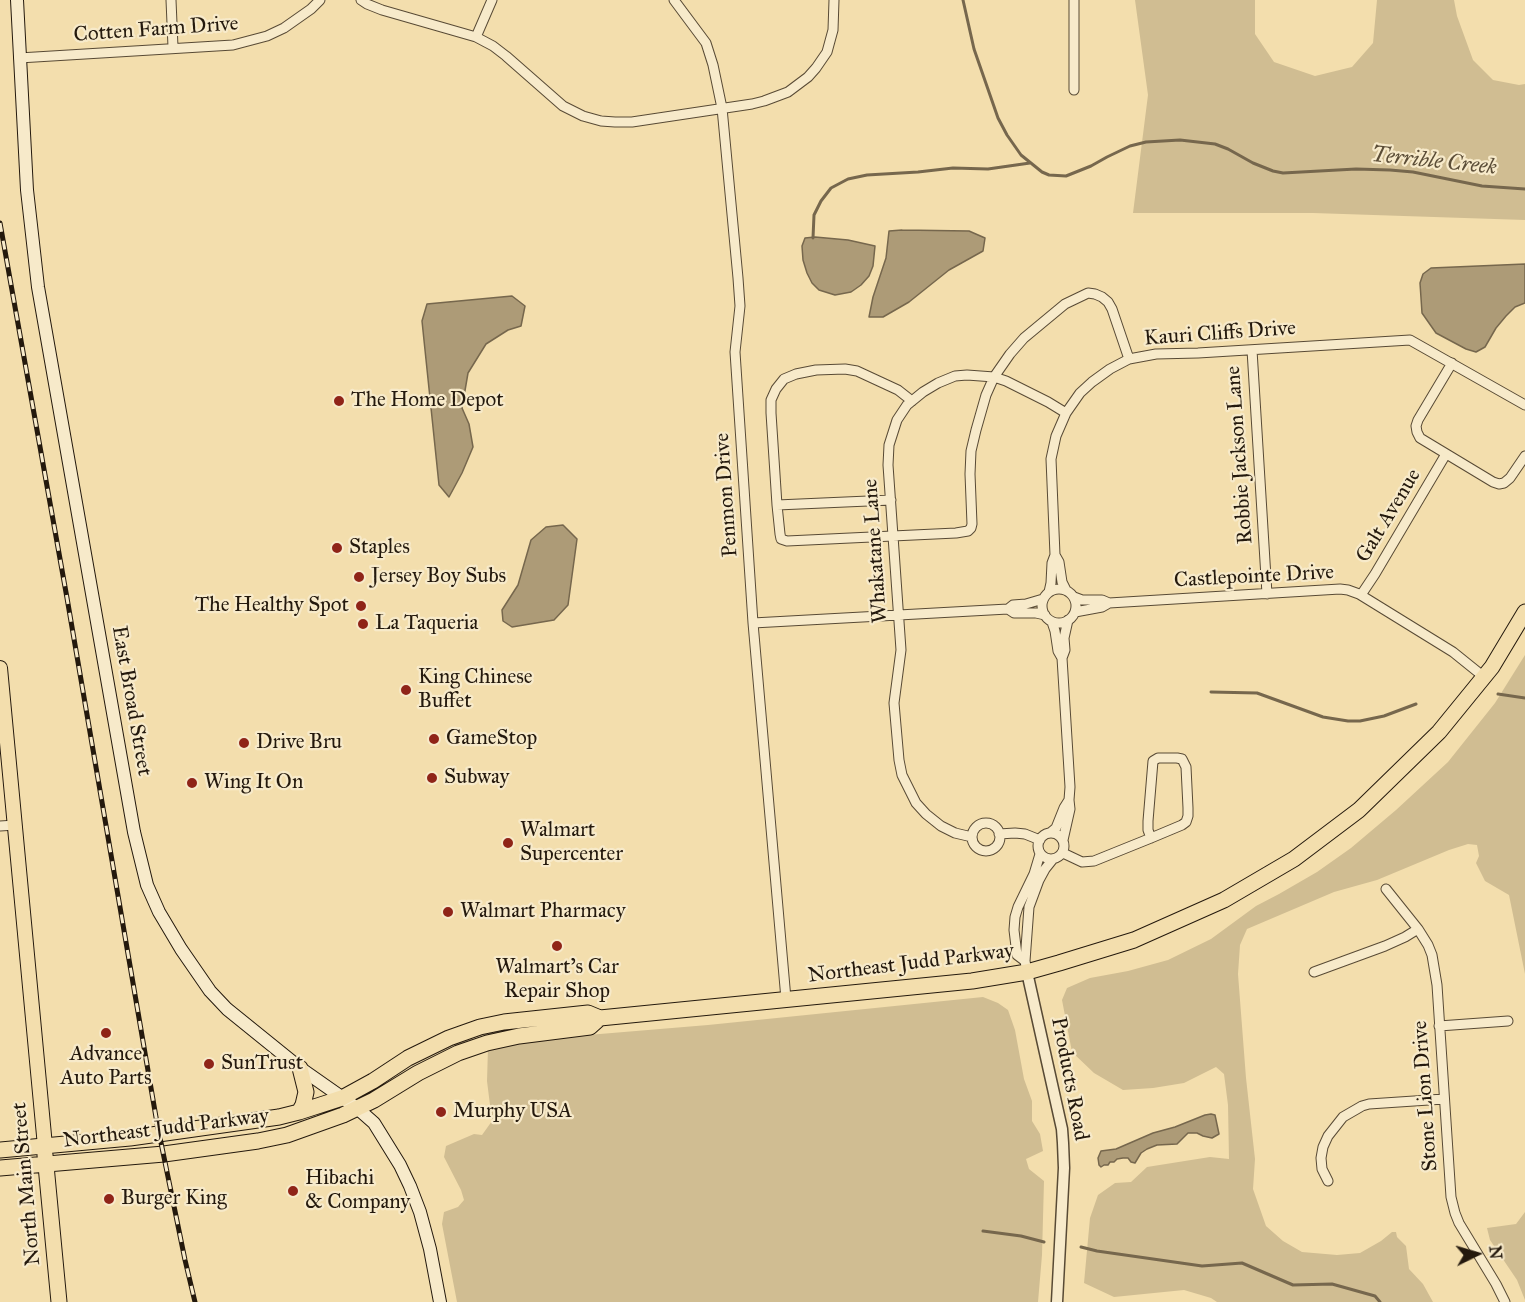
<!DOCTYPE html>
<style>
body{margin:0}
#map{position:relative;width:1525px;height:1302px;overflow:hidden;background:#f3dead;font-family:"IM FELL Great Primer",serif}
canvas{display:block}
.north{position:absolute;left:1447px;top:1224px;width:60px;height:60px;-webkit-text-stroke:4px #f7eaca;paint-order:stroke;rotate:85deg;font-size:16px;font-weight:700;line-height:24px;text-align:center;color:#24190d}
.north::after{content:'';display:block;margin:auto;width:21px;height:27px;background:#24190d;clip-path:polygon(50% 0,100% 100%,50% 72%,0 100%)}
</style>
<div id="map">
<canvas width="1525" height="1302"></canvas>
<div class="north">N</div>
</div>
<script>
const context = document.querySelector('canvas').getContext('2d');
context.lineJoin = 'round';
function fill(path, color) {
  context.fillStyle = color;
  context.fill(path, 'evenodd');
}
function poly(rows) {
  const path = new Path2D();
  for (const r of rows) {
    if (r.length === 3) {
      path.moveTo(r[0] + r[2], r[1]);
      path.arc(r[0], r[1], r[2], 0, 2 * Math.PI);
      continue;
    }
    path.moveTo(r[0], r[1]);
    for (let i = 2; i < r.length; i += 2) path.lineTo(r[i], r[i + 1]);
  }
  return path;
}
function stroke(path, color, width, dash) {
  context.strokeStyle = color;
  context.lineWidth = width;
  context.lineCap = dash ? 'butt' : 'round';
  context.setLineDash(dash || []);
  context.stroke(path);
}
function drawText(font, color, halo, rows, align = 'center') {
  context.font = font + ' "IM FELL Great Primer",serif';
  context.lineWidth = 4.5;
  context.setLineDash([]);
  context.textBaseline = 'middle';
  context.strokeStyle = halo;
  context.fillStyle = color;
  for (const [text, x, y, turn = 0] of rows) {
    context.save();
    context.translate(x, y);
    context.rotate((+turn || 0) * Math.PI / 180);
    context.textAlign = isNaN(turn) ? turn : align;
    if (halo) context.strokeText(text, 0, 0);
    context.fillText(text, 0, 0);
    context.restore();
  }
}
fill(poly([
 [1135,0,1255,0,1255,34,1274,62,1315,76,1352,67,1373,43,1377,0,1454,0,1457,16,1473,60,1493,80,1519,85,1525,84,1525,220,1313,213,1133,213,1148,95],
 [1525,655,1525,974,1509,895,1485,881,1476,863,1479,856,1477,845,1468,844,1449,850,1377,880,1334,892,1247,929,1240,945,1238,974,1246,1078,1255,1159,1253,1189,1266,1226,1283,1241,1302,1252,1337,1255,1360,1253,1381,1241,1392,1232,1396,1232,1397,1237,1406,1246,1409,1269,1423,1284,1433,1302,1217,1302,1211,1298,1184,1290,1114,1297,1084,1283,1090,1218,1098,1195,1115,1183,1131,1182,1147,1167,1210,1157,1229,1159,1228,1105,1224,1074,1216,1067,1184,1083,1153,1088,1123,1090,1094,1073,1072,1052,1062,1000,1067,988,1090,978,1128,971,1168,960,1211,939,1256,906,1279,894,1317,872,1351,848,1396,810,1448,762,1495,703],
 [983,997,998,1003,1008,1010,1015,1030,1024,1079,1032,1101,1032,1121,1040,1134,1043,1151,1026,1159,1029,1169,1044,1181,1042,1255,1038,1302,457,1302,442,1224,444,1212,458,1207,464,1200,461,1190,444,1157,446,1146,474,1134,482,1135,492,1121,487,1081,488,1048,564,1037,708,1025],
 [1525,1212,1525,1300,1517,1280,1490,1240,1487,1228,1516,1224]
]), '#d0bd92');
const water = poly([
 [902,230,969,231,985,238,983,251,949,270,909,302,883,317,869,317,873,297,886,258,889,231,902,230],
 [815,237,848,240,875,246,873,266,869,276,861,285,851,292,835,295,819,290,812,283,807,273,803,260,802,246,805,238,815,237],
 [1525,264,1525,303,1515,307,1506,316,1496,328,1485,347,1476,352,1466,349,1436,333,1422,313,1420,283,1423,274,1431,268,1525,264],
 [512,296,525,306,521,326,508,330,486,344,468,373,462,408,469,424,473,447,462,473,449,497,439,485,422,321,427,304,512,296],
 [563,525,577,539,568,605,554,620,512,627,503,621,502,610,518,585,531,540,546,527,563,525],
 [1211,1114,1215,1115,1219,1134,1212,1138,1203,1136,1197,1133,1188,1133,1177,1144,1157,1145,1147,1149,1141,1153,1135,1163,1131,1162,1128,1158,1123,1158,1117,1159,1114,1162,1110,1162,1108,1165,1104,1165,1101,1167,1099,1165,1098,1158,1101,1151,1116,1149,1153,1133,1175,1127,1205,1115,1211,1114]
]);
fill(water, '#ad9b77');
stroke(water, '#76674d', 1.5);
stroke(poly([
 [963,0,974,49,998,118,1007,135,1021,155,1042,172,1049,175,1066,176,1091,166,1107,157,1130,146,1146,142,1180,140,1215,144,1228,149,1253,163,1273,171,1283,173,1356,169,1390,170,1413,172,1482,186,1525,189],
 [813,238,814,215,821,201,831,188,848,179,867,175,918,172,953,168,988,169,1030,163],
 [1211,692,1257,693,1323,717,1348,721,1360,721,1384,716,1416,704],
 [1498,694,1525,698],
 [983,1231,1021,1236,1044,1242],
 [1081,1247,1097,1251,1202,1266,1242,1263,1293,1285,1332,1284,1375,1296,1380,1302]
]), '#76674d', 3);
const minor = poly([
 [171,0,173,47],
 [361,0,367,4,382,10,476,37,493,46,506,56,563,106,583,116,601,121,615,122,632,122,752,104,764,101,788,92,808,77,816,68,827,52,833,30,834,0],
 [674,0,706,43,713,65,722,108,738,278,740,306,735,352,753,623,786,999],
 [1074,0,1074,90],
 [476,37,492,0],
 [19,58,233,45,267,36,284,28,311,9,320,0],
 [1252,350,1267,594],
 [1452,363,1418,420,1416,426,1417,432,1420,438,1493,482,1499,484,1504,483,1510,478,1525,456],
 [891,500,777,505,771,413,771,400,776,389,784,379,796,374,816,370,845,369,857,371,898,390,912,401],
 [777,505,780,534,781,539,787,541,956,533,968,531,971,528,972,524,970,474,971,451,976,430,986,395,994,377,1010,354,1024,338,1065,304,1088,293,1095,294,1102,297,1108,302,1112,309,1129,359],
 [1059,606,17],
 [1066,590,1062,582,1059,562,1055,555,1051,459,1056,436,1066,413,1080,393,1092,382,1110,369,1129,359,1156,354,1198,353,1410,340,1525,405],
 [1049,592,1051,583,1052,563,1055,555],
 [1361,595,1375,574,1446,454],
 [1074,597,1082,600,1102,600,1109,603,1340,589,1348,590,1359,594,1453,652,1484,677],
 [1008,609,1013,605,1026,604,1043,599],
 [1075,612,1102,607,1109,603],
 [1052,622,1055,631,1058,651,1062,658],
 [753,623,1008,609,1014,613,1036,613,1045,615],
 [986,837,14],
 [0,826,15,825],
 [1051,846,13],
 [1050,833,1056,828,1064,808,1069,800],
 [999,834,1015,833,1025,834,1040,840],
 [972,837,955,833,941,826,926,814,916,803,902,775,899,760,894,703,901,650,888,465,889,445,897,420,907,405,923,392,938,383,955,376,967,375,994,377,1006,381,1048,402,1066,413],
 [1063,840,1070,809,1069,800,1070,787,1062,658,1065,650,1064,638,1068,620],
 [1063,853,1082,862,1094,861,1151,838,1182,825,1186,822,1188,816,1188,808,1186,767,1182,759,1177,758,1158,758,1153,761,1148,821,1148,830,1151,838],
 [1386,889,1418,929,1428,945,1432,955,1437,985,1451,1197,1455,1213,1459,1223,1496,1284,1505,1302],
 [1025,961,1017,955,1014,930,1015,917,1018,907,1034,874,1040,854],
 [1027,972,1025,961,1029,907,1039,880,1045,869,1053,859],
 [1314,972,1385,946,1405,937,1418,929],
 [1439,1026,1508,1021],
 [1328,1181,1322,1169,1321,1158,1323,1147,1328,1136,1343,1117,1362,1106,1369,1104,1444,1099]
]);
const tertiary = poly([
 [1027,972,1062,1129,1063,1143,1064,1168,1057,1302]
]);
const secondary = poly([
 [17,0,27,190,38,287,134,832,147,885,159,912,181,949,210,991,227,1009,300,1068,357,1108,374,1123,400,1165,410,1186,420,1212,430,1249,440,1302]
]);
const primary = poly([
 [0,668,45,1146]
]);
const trunk = poly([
 [299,1112,303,1105,306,1092,300,1068],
 [0,1150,130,1138,279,1117,299,1112,342,1098,373,1081,408,1058,449,1038,480,1027,504,1022,588,1013,600,1018,972,981,1027,972,1059,963,1134,940,1224,900,1294,859,1359,810,1439,732,1492,667,1525,612],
 [45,1155,59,1302],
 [0,1168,164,1154,258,1141,287,1135,343,1115,374,1100,418,1073,458,1053,487,1043,519,1036,590,1027,600,1018]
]);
stroke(minor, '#584a35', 11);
stroke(tertiary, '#584a35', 13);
stroke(secondary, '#24190d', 14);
stroke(primary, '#24190d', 16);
stroke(trunk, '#24190d', 17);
stroke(minor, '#f7eaca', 9);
stroke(tertiary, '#f7eaca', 10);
stroke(secondary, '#f7eaca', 12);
stroke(primary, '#f3dead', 14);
stroke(trunk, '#f3dead', 15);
const rail = poly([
 [0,223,67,598,157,1123,185,1260,195,1302]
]);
stroke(rail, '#24190d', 5);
stroke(rail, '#f7eaca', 3, [9]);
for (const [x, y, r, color] of [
 [339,401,6,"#8f2418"],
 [337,548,6,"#8f2418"],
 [359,577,6,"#8f2418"],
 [361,606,6,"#8f2418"],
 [363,624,6,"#8f2418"],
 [406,690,6,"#8f2418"],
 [434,739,6,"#8f2418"],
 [244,743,6,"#8f2418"],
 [432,778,6,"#8f2418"],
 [192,783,6,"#8f2418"],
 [508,843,6,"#8f2418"],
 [448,912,6,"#8f2418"],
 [557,946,6,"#8f2418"],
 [106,1033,6,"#8f2418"],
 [209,1064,6,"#8f2418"],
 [441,1112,6,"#8f2418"],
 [293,1191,6,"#8f2418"],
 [109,1199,6,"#8f2418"]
]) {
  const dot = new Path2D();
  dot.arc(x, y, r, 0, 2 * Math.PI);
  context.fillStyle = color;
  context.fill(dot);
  stroke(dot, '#f7eaca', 2);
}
drawText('21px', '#24190d', '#f7eaca', [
 ["Cotten Farm Drive",156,30,-4],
 ["Kauri Cliffs Drive",1220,334,-4],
 ["Robbie Jackson Lane",1240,455,-94],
 ["Penmon Drive",727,495,-94],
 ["Galt Avenue",1389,516,-59],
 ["Whakatane Lane",876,551,-94],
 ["Castlepointe Drive",1254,577,-3],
 ["East Broad Street",131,701,80],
 ["Northeast Judd Parkway",911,964,-7],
 ["Products Road",1069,1079,79],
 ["Stone Lion Drive",1426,1096,-94],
 ["Northeast Judd Parkway",166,1129,-7],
 ["North Main Street",27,1184,-95]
]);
drawText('21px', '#24190d', '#f7eaca', [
 ["The Home Depot",351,401],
 ["Staples",349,548],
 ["Jersey Boy Subs",371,577],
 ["The Healthy Spot",349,606,"right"],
 ["La Taqueria",375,624],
 ["King Chinese",418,678],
 ["Buffet",418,702],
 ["GameStop",446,739],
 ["Drive Bru",256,743],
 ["Subway",444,778],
 ["Wing It On",204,783],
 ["Walmart",520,831],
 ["Supercenter",520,855],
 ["Walmart Pharmacy",460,912],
 ["Walmart's Car",557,968,"center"],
 ["Repair Shop",557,992,"center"],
 ["Advance",106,1055,"center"],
 ["Auto Parts",106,1079,"center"],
 ["SunTrust",221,1064],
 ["Murphy USA",453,1112],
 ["Hibachi",305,1179],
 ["& Company",305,1203],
 ["Burger King",121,1199]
], 'left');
drawText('italic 22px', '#5b4d37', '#f7eaca', [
 ["Terrible Creek",1434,162,6]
]);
</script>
